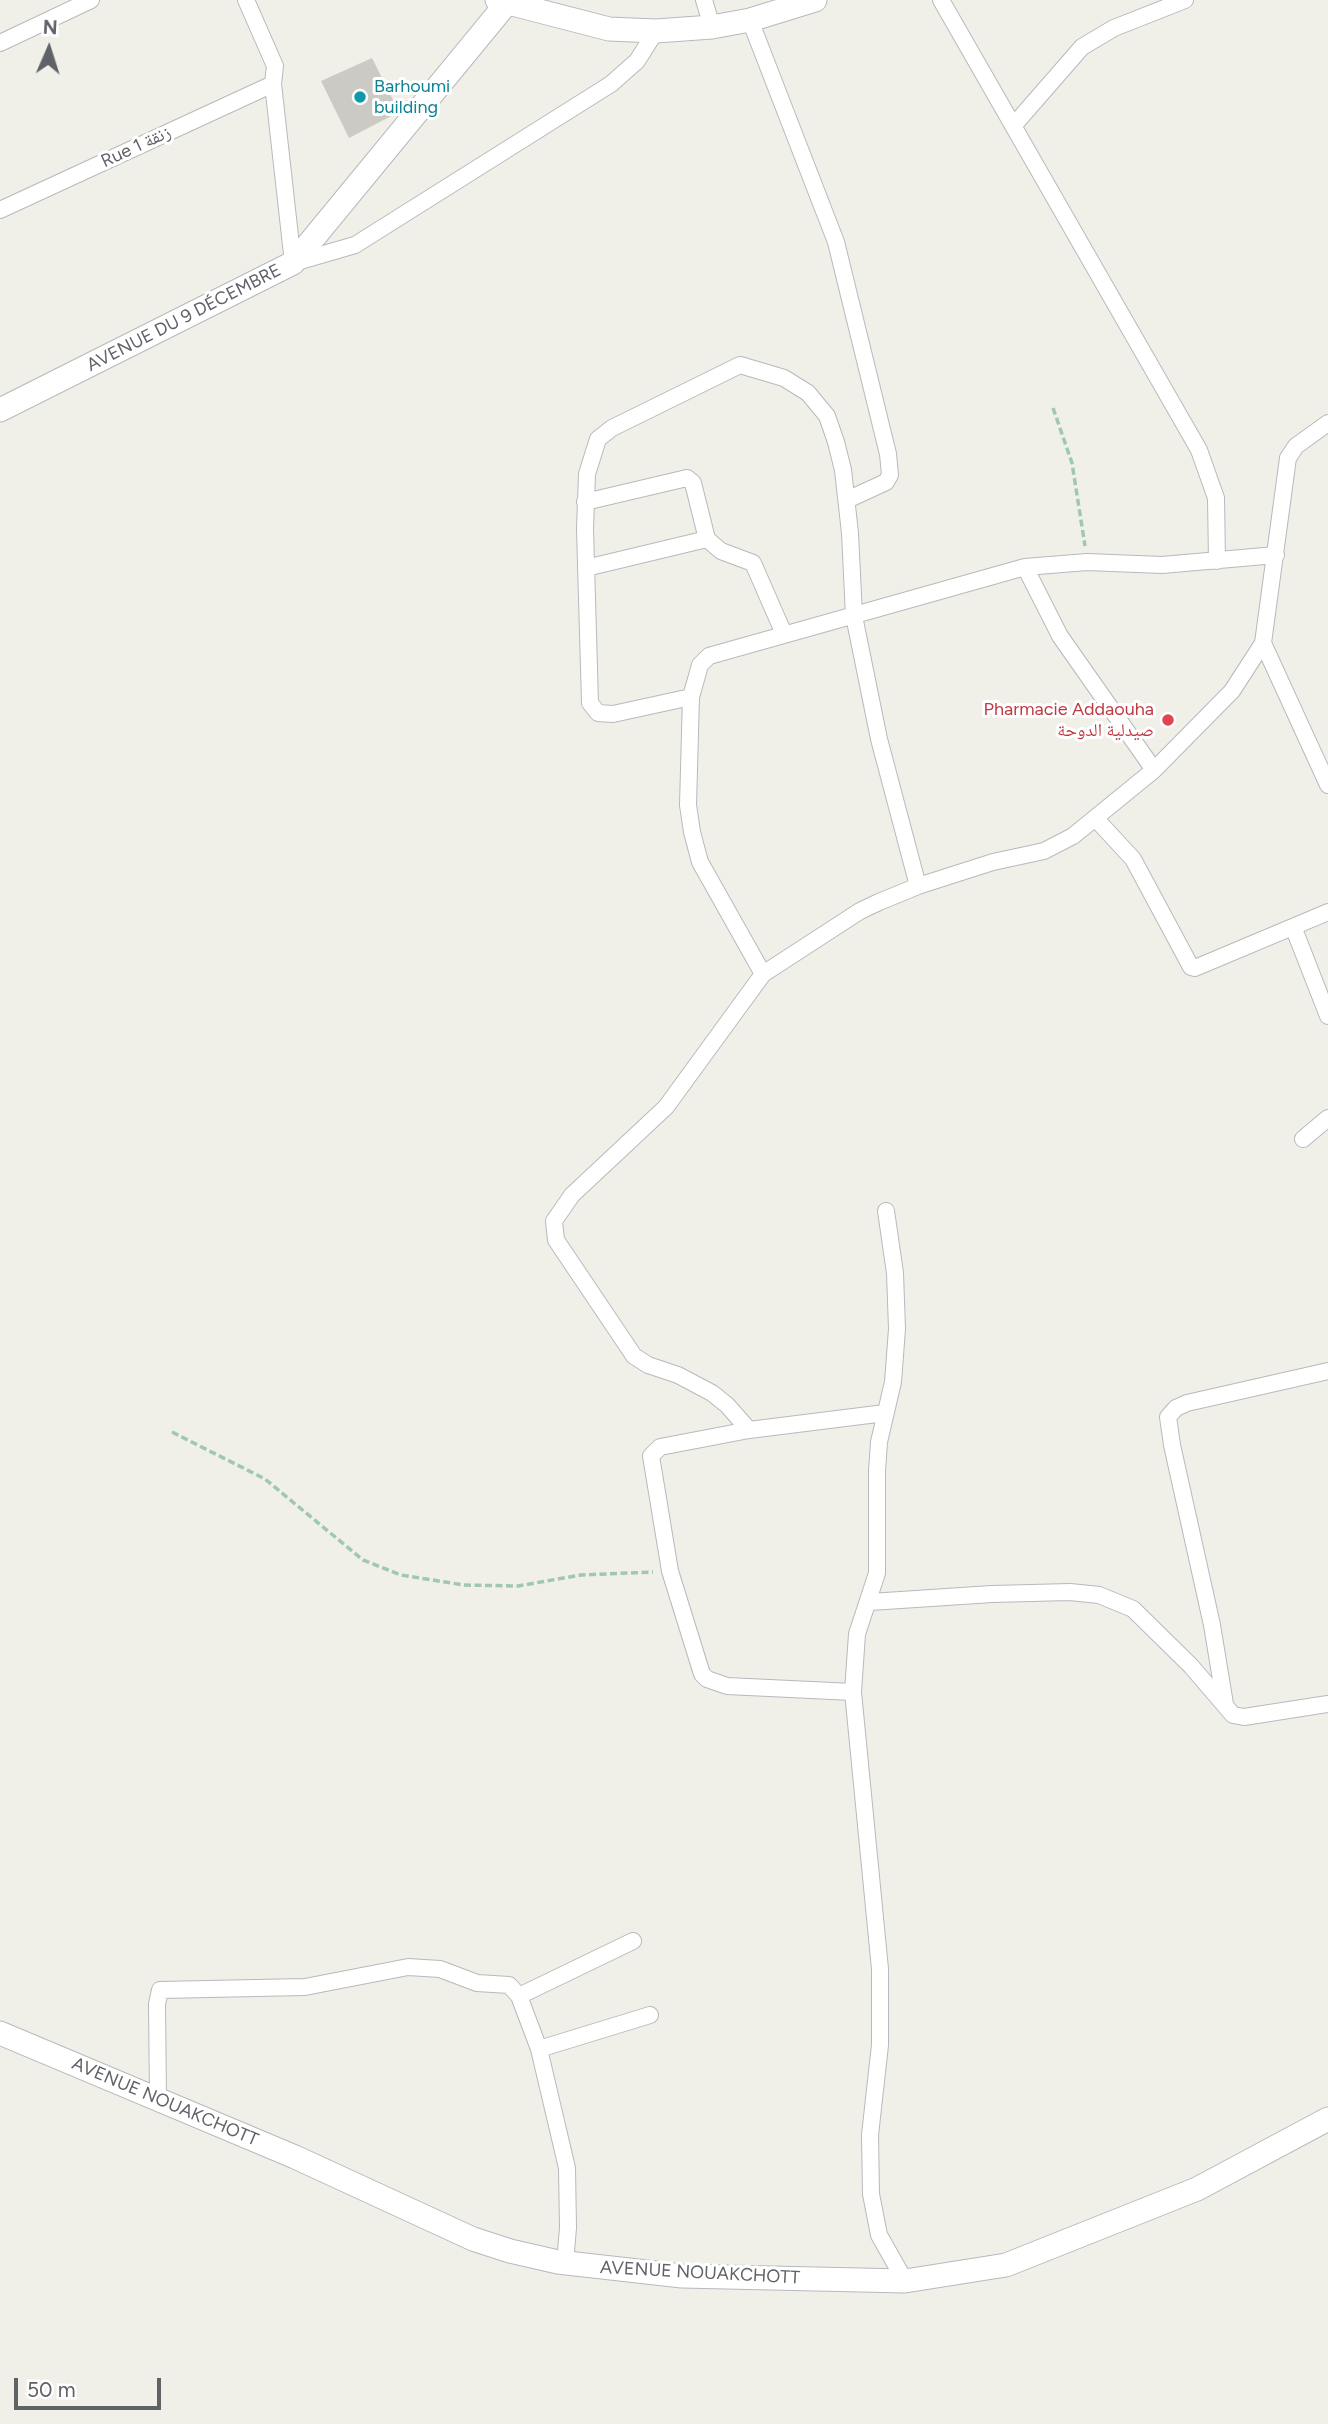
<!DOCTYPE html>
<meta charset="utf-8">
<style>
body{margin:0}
#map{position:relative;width:1328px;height:2424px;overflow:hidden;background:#f0f0e8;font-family:Figtree,sans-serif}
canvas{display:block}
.north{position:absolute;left:14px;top:14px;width:70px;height:70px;-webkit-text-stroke:5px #fff;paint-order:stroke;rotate:3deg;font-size:19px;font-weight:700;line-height:28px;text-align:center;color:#5f6267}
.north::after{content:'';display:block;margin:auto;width:24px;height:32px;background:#5f6267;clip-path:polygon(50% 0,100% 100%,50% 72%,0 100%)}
.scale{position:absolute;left:14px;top:2378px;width:147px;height:32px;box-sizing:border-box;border:4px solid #5f6267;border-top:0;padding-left:9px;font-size:21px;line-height:24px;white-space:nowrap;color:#5f6267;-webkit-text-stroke:5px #fff;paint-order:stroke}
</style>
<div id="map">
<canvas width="1328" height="2424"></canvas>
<div class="north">N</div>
<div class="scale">50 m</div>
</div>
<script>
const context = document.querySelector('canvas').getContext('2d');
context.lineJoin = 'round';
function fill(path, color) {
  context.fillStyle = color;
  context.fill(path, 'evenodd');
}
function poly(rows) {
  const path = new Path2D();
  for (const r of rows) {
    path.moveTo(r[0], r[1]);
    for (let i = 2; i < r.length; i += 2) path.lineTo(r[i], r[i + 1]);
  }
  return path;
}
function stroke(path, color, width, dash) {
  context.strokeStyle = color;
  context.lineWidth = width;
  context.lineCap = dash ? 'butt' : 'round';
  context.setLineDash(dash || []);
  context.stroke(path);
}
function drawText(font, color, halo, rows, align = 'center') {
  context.font = font + ' Figtree,"Noto Naskh Arabic",sans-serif';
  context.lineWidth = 6;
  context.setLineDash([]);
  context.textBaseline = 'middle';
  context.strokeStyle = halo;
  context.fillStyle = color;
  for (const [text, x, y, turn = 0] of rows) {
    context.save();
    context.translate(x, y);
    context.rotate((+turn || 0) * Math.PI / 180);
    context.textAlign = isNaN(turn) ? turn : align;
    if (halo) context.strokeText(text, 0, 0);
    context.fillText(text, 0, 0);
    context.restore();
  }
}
fill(poly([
 [372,58,399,112,349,138,321,81]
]), '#cccac5');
const street = poly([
 [246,0,275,66,273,84,293,263,355,245,611,84,637,61,656,31],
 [704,0,712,27],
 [941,0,1199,450,1216,498,1217,561],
 [750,20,836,242,888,454,890,475,886,482,847,500],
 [0,43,91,0],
 [1014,125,1082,47,1114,28,1185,0],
 [0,210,273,84],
 [585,502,687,478,693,483,707,539,721,551,753,563,784,634],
 [1025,567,1060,636,1154,770],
 [586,568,707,539],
 [1263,643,1328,785],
 [691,697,613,714,598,713,590,703,585,529,587,474,598,439,612,428,740,365,784,378,808,393,827,416,836,442,843,470,850,533,854,616,879,739,918,886],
 [1096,819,1133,859,1191,967,1195,968,1328,912],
 [1294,929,1328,1016],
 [763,974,700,862,692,832,688,805,691,697,700,665,709,656,1025,567,1087,562,1162,565,1276,555],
 [1303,1139,1328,1118],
 [886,1211,895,1273,897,1329,893,1382,879,1442,877,1471,877,1573,857,1634,853,1692,880,1969,880,2045,870,2135,871,2194,879,2235,905,2281],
 [749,1430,727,1405,712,1393,678,1375,648,1365,634,1356,556,1240,554,1221,572,1195,666,1107,763,974,860,911,879,902,918,886,993,862,1044,851,1073,836,1154,770,1232,691,1263,643,1288,458,1296,446,1328,423],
 [870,1602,992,1594,1070,1592,1099,1595,1133,1609,1191,1666,1233,1715,1244,1717,1328,1704],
 [853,1692,727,1686,707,1679,702,1674,670,1571,651,1456,660,1447,749,1430,885,1413],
 [1225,1704,1212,1625,1172,1445,1168,1417,1176,1408,1187,1403,1328,1371],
 [519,1996,633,1941],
 [539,2049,650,2015],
 [158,2099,157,2004,160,1990,305,1987,408,1967,440,1969,477,1983,509,1985,519,1996,539,2049,567,2168,568,2228,565,2263]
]);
const secondary = poly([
 [497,0,609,29,656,31,712,27,750,20,815,0],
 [0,410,293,263,506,4],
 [0,2033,295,2157,473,2239,510,2251,558,2262,682,2276,905,2281,1006,2265,1197,2189,1328,2119]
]);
stroke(street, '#b8b9bd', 18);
stroke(secondary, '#b6b9be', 25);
stroke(poly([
 [1053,408,1072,463,1085,546],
 [172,1432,265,1479,363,1560,401,1575,464,1585,518,1586,581,1575,653,1572]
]), '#a0c7b1', 3.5, [7, 3.5]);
stroke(street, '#fff', 16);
stroke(secondary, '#fff', 23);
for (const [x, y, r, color] of [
 [360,97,7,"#0f9aa8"],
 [1168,720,7,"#e0444e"]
]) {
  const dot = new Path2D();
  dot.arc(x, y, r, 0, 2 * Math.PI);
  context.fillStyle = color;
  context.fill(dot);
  stroke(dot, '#fff', 2.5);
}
drawText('18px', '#0d838f', '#fff', [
 ["Barhoumi",374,87],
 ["building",374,108]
], 'left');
drawText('18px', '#5f6267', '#fff', [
 ["Rue 1 زنقة",136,147,-25],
 ["AVENUE DU 9 DÉCEMBRE",184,318,-27],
 ["AVENUE NOUAKCHOTT",165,2102,23],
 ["AVENUE NOUAKCHOTT",700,2273,3]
]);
drawText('18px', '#be3a42', '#fff', [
 ["Pharmacie Addaouha",1154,710],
 ["صيدلية الدوحة",1154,731]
], 'right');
</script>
